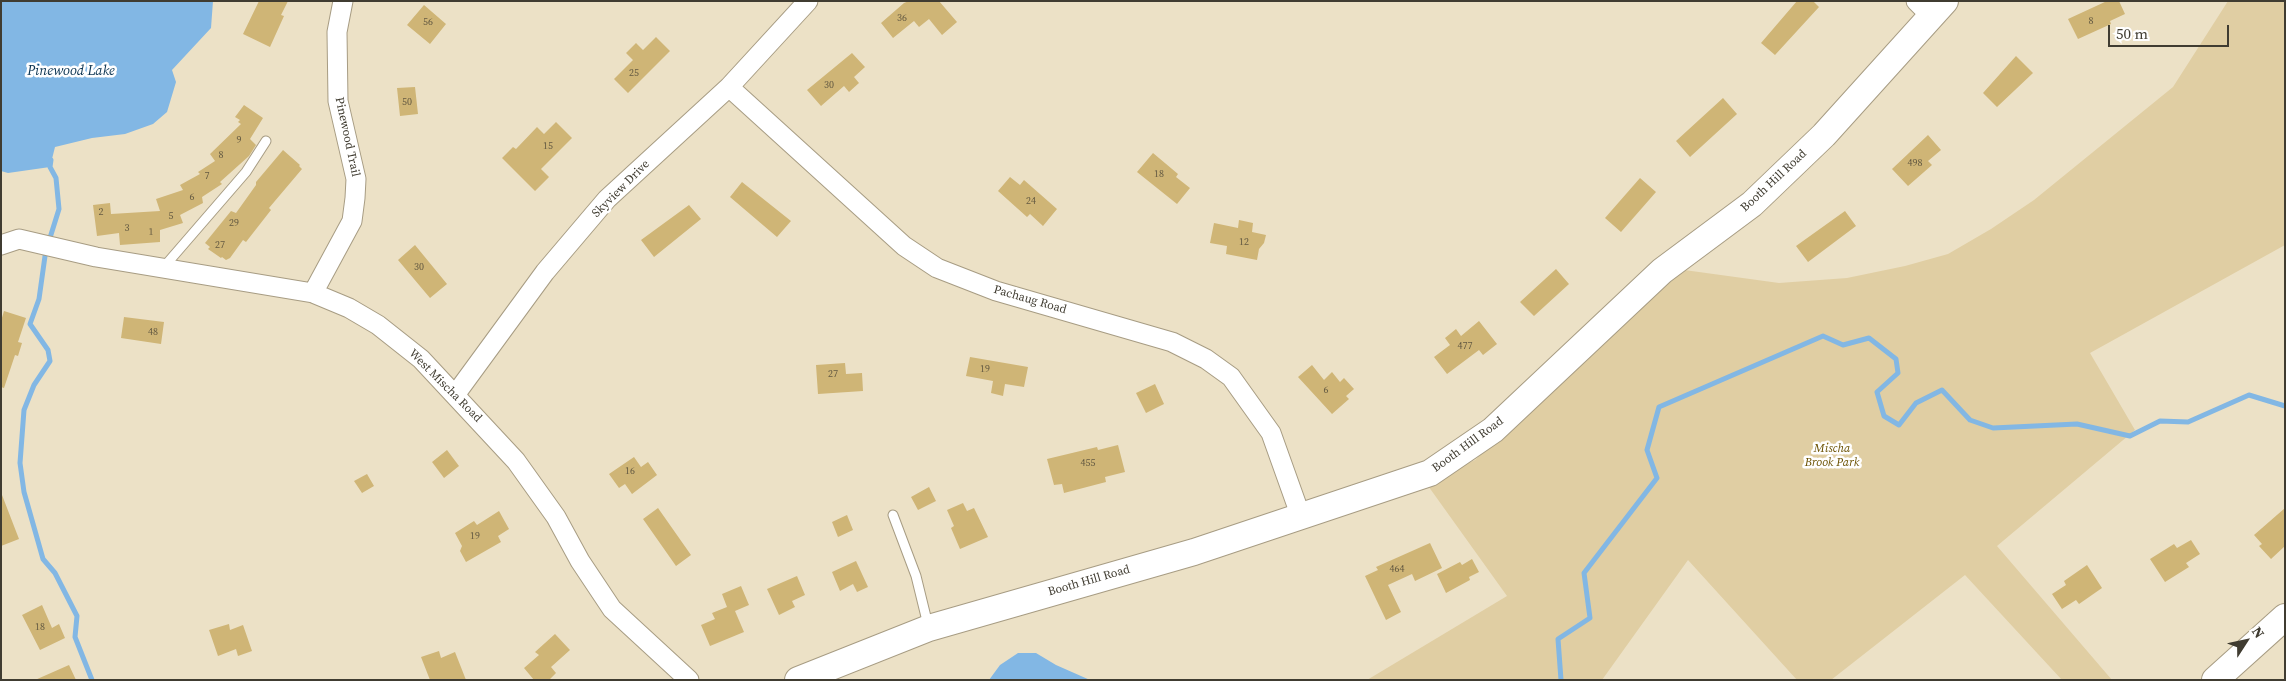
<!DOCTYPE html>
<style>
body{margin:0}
#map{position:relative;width:2286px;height:681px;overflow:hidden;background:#ece1c6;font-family:"Source Serif 4",serif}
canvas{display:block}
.frame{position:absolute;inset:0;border:2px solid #403c31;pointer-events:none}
.north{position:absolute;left:2221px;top:616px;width:50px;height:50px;-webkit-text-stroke:4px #fff;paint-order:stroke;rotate:55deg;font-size:14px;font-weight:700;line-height:20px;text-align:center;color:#403c31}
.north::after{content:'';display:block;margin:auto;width:18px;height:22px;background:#403c31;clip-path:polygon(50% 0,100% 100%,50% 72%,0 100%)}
.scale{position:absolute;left:2108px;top:25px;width:121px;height:22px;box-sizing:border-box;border:2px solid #403c31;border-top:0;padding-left:6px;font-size:15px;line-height:18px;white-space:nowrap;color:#403c31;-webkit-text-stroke:4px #fff;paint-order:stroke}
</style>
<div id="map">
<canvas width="2286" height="681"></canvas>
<div class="frame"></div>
<div class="north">N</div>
<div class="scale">50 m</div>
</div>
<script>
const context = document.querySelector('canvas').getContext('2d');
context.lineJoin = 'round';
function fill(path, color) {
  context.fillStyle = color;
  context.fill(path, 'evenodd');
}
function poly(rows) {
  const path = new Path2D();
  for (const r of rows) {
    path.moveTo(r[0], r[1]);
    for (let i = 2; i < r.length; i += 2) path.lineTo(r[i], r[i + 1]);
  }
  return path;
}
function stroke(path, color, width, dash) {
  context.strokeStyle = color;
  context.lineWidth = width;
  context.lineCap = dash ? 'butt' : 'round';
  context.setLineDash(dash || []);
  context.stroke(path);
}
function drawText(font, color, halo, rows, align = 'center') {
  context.font = font + ' "Source Serif 4",serif';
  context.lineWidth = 5;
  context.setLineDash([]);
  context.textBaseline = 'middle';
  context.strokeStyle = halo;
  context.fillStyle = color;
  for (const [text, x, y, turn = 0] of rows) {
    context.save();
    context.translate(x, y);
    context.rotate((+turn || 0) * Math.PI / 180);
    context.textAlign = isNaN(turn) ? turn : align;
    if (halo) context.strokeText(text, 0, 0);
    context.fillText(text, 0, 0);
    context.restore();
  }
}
fill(poly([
 [2228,1,2285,1,2285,245,2090,353,2135,430,1997,546,2112,680,2062,680,1965,575,1831,680,1797,680,1688,560,1602,680,1367,680,1507,596,1426,483,1475,460,1677,269,1779,283,1847,278,1905,266,1948,254,1991,229,2034,200,2173,87]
]), '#e0cea3');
fill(poly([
 [1,1,213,1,211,28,172,70,176,82,167,112,153,124,125,134,92,138,55,147,50,167,8,173,1,171],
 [1018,653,1036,653,1056,665,1090,680,989,680,1000,665]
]), '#82b7e4');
stroke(poly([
 [49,241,59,209,56,178,50,167,51,160],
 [46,249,39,299,30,324,48,350,50,361,34,385,24,410,20,463,24,492,43,559,55,573,77,616,75,637,92,680],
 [1561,680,1558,639,1590,618,1584,573,1657,478,1647,450,1659,407,1823,336,1843,345,1869,338,1896,359,1898,373,1877,392,1884,416,1899,425,1916,403,1942,390,1970,420,1993,428,2077,424,2130,436,2160,421,2188,422,2249,395,2285,406]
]), '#82b7e4', 5);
fill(poly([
 [259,1,288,1,281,15,284,16,270,47,243,34],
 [909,1,939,1,957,22,942,35,929,19,919,27,914,21,893,38,881,23,904,3],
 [1797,1,1813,1,1819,7,1775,55,1761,43],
 [2107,1,2119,1,2125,14,2110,21,2111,24,2078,39,2068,19],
 [424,5,446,24,430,44,407,25],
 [656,37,670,51,628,93,614,79,633,60,626,53,636,43,643,50],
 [852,53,865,67,854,77,859,83,849,92,844,86,821,106,807,90],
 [2016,56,2033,73,1997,107,1983,93],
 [415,87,418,114,400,116,397,88],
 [1723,98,1737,114,1690,157,1676,141],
 [244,105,263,118,250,139,256,145,249,156,220,182,222,184,202,197,203,203,180,215,183,223,160,230,160,242,120,245,119,233,97,236,93,205,110,203,111,214,160,211,156,199,183,190,180,185,200,174,198,172,215,161,210,154,241,124,238,122,240,120,235,117],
 [556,122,572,138,541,169,549,177,535,191,502,158,513,147,516,149,537,127,544,134],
 [1928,135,1941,150,1928,161,1932,165,1908,186,1892,169],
 [283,150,300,165,299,166,302,169,269,208,271,210,246,242,243,240,230,258,226,260,222,257,221,258,208,249,210,247,205,243,231,211,236,213,256,185,256,182],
 [1153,153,1178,174,1176,177,1190,188,1177,204,1137,172],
 [1010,177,1020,185,1024,180,1057,209,1043,226,1030,214,1027,217,998,191],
 [1640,178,1656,192,1621,232,1605,218],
 [742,182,791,221,777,237,730,197],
 [689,205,701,219,654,257,641,240],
 [1845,211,1856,226,1808,262,1796,246],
 [1239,220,1253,223,1252,232,1266,235,1264,243,1259,249,1257,260,1226,254,1227,246,1210,243,1214,223,1238,228],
 [415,245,447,284,430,298,398,260],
 [1556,269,1569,284,1534,316,1520,302],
 [4,311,26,318,18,342,22,343,18,356,15,355,4,388,1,387,1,321],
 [124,317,164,322,161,344,121,338],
 [1479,321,1497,344,1483,355,1479,350,1447,374,1434,357,1450,345,1445,338,1456,329,1461,336],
 [970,357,1028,367,1024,387,1005,384,1003,396,991,393,993,381,966,376],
 [845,363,846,374,862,373,863,391,818,394,816,365],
 [1312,365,1324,380,1332,372,1340,382,1344,378,1354,389,1346,396,1349,399,1332,414,1298,377],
 [1155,384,1164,404,1146,413,1136,393],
 [1118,445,1125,472,1105,477,1106,482,1064,493,1062,484,1054,485,1047,459,1097,447,1098,450],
 [447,450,459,466,444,478,432,462],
 [634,457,641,467,648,462,657,475,632,494,625,484,619,488,609,474],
 [367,474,374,486,362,493,354,481],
 [929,487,936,501,918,510,911,497],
 [2,495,19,539,1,546,1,496],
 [963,503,967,511,974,508,988,537,960,549,951,528,954,526,947,510],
 [658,508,691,555,676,566,643,519],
 [2285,508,2285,546,2271,559,2259,546,2262,544,2254,535],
 [499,511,509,529,498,536,501,542,466,562,460,551,462,546,455,533,474,521,477,525],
 [847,515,853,530,838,537,832,522],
 [2191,540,2200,554,2186,563,2189,567,2165,582,2150,559,2174,544,2177,548],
 [1430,543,1442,568,1415,581,1412,574,1388,585,1401,612,1386,620,1365,576,1378,570,1376,567],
 [1472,559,1479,572,1469,577,1470,580,1446,593,1437,574,1460,562,1462,565],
 [856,561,868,587,857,592,853,584,840,591,832,572],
 [2087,565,2102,588,2079,604,2076,600,2062,609,2052,594,2066,585,2064,581],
 [797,576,805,595,792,601,795,607,779,615,767,589],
 [741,586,749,605,735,611,744,632,710,646,701,625,715,619,712,613,727,607,722,594],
 [42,605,52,628,59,624,65,638,40,650,22,615],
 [229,624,230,630,243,625,252,651,238,656,236,649,218,656,209,630],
 [555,634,570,650,551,667,556,673,549,680,534,680,524,668,539,655,535,652],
 [439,651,441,658,455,652,466,680,430,680,421,657],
 [69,665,76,680,35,680]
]), '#cfb576');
const lane = poly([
 [163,268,246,172,266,141],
 [893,515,916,576,928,625]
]);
const street = poly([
 [1916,1,1931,16],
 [729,87,904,246,937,268,996,291,1172,342,1206,359,1231,377,1271,433,1301,517],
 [1,245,19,239,96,257,313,293,349,308,378,325,421,359,516,461,556,517,580,561,612,609,689,680],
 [313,293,352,221,355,198,356,179,338,101,337,32,343,1],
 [455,395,545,272,607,199,729,87,808,1]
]);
const secondary = poly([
 [798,680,929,628,1194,552,1430,473,1493,430,1662,271,1752,204,1824,135,1945,1],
 [2215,680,2285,617]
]);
stroke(lane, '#a79c83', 11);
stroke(street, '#a79c83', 21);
stroke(secondary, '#a79c83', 28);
stroke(lane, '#fff', 9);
stroke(street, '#fff', 19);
stroke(secondary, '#fff', 26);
drawText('10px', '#645a42', null, [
 ["36",902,18],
 ["8",2091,21],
 ["56",428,22],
 ["25",634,73],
 ["30",829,85],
 ["50",407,102],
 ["9",239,140],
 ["15",548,146],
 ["8",221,155],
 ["498",1915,163],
 ["18",1159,174],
 ["7",207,176],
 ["6",192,197],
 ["24",1031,201],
 ["2",101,212],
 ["5",171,216],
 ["29",234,223],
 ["3",127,228],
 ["1",151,232],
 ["12",1244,242],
 ["27",220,245],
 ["30",419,267],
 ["48",153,332],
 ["477",1465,346],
 ["19",985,369],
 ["27",833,374],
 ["6",1326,390],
 ["455",1088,463],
 ["16",630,471],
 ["19",475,536],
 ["464",1397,569],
 ["18",40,627]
]);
drawText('12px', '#403c31', '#fff', [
 ["Pinewood Trail",347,137,78],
 ["Booth Hill Road",1774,181,-43],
 ["Skyview Drive",621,189,-45],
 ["Pachaug Road",1030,300,16],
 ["West Mischa Road",445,386,45],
 ["Booth Hill Road",1468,445,-36],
 ["Booth Hill Road",1089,581,-16]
]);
drawText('italic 12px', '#6b5100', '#fff', [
 ["Mischa",1832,449],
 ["Brook Park",1832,463]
]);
drawText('italic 14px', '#0a3351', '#fff', [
 ["Pinewood Lake",71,71]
]);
</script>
